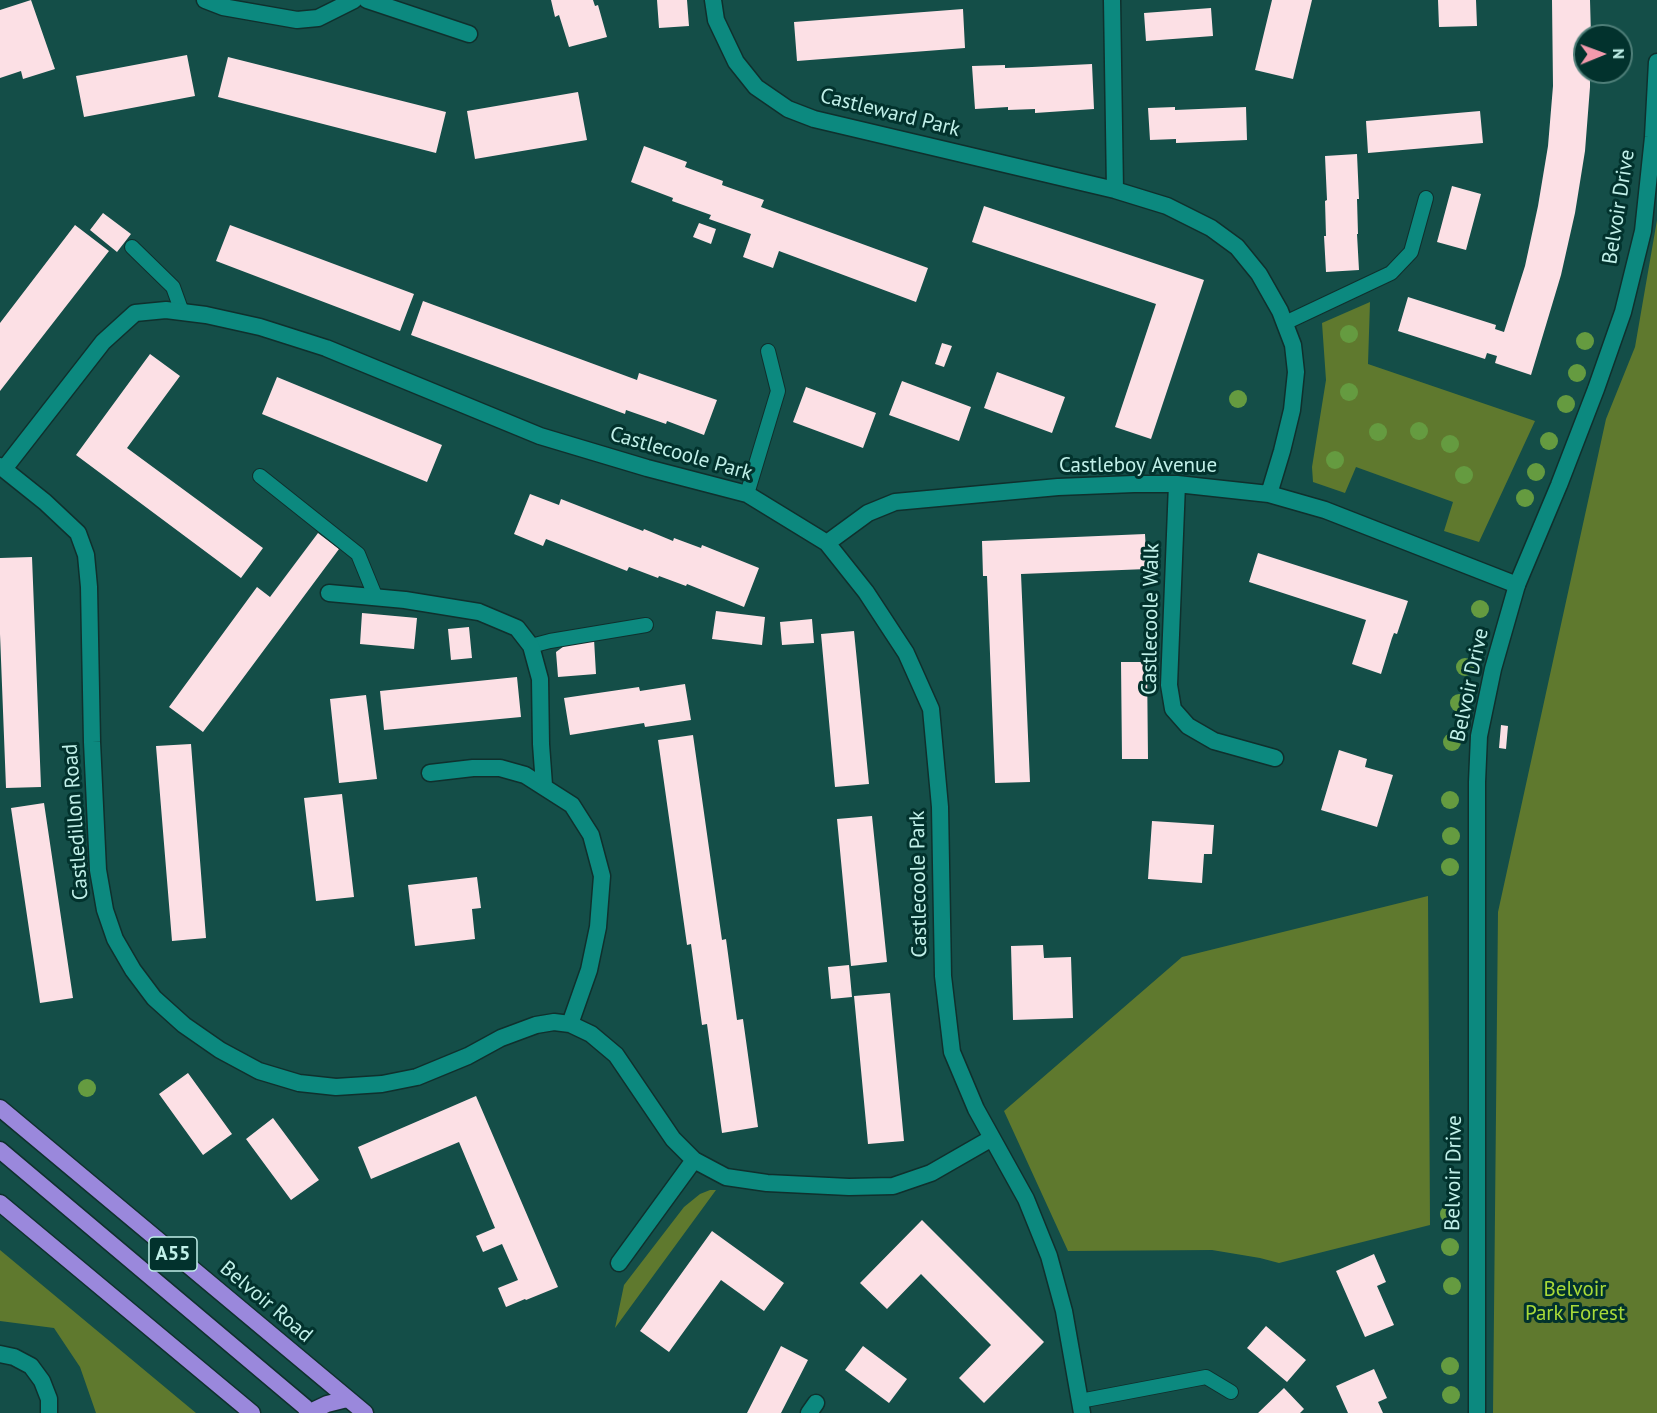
<!DOCTYPE html>
<style>
body{margin:0}
#map{position:relative;width:1657px;height:1413px;overflow:hidden;background:#144e48;font-family:"PT Sans",sans-serif}
canvas{display:block}
.north{position:absolute;left:1573px;top:24px;width:60px;height:60px;box-sizing:border-box;background:#02322d;border:2px solid #4e7e78;border-radius:50%;rotate:89deg;font-size:16px;font-weight:700;line-height:24px;text-align:center;color:#c1f0e9}
.north::after{content:'';display:block;margin:auto;width:21px;height:27px;background:#f29aad;clip-path:polygon(50% 0,100% 100%,50% 72%,0 100%)}
</style>
<div id="map">
<canvas width="1657" height="1413"></canvas>
<div class="north">N</div>
</div>
<script>
const context = document.querySelector('canvas').getContext('2d');
context.lineJoin = 'round';
function fill(path, color) {
  context.fillStyle = color;
  context.fill(path, 'evenodd');
}
function poly(rows) {
  const path = new Path2D();
  for (const r of rows) {
    path.moveTo(r[0], r[1]);
    for (let i = 2; i < r.length; i += 2) path.lineTo(r[i], r[i + 1]);
  }
  return path;
}
function stroke(path, color, width, dash) {
  context.strokeStyle = color;
  context.lineWidth = width;
  context.lineCap = dash ? 'butt' : 'round';
  context.setLineDash(dash || []);
  context.stroke(path);
}
function drawText(font, color, halo, rows, align = 'center') {
  context.font = font + ' "PT Sans",sans-serif';
  context.lineWidth = 6;
  context.setLineDash([]);
  context.textBaseline = 'middle';
  context.strokeStyle = halo;
  context.fillStyle = color;
  for (const [text, x, y, turn = 0] of rows) {
    context.save();
    context.translate(x, y);
    context.rotate((+turn || 0) * Math.PI / 180);
    context.textAlign = isNaN(turn) ? turn : align;
    if (halo) context.strokeText(text, 0, 0);
    context.fillText(text, 0, 0);
    context.restore();
  }
}
fill(poly([
 [1657,220,1657,1413,1493,1413,1498,912,1606,419,1635,347],
 [1370,302,1368,364,1535,421,1479,542,1444,531,1453,502,1356,467,1345,493,1313,482,1312,467,1326,380,1322,323],
 [1428,896,1430,1225,1279,1263,1260,1258,1212,1250,1068,1251,1004,1111,1182,957],
 [710,1190,716,1190,615,1328,624,1285,684,1207,700,1194],
 [0,1250,196,1413,96,1413,80,1367,54,1328,0,1321]
]), '#5f792e');
fill(poly([
 [31,0,55,69,23,79,21,71,0,78,0,10],
 [551,0,593,0,595,6,598,5,607,37,569,47,559,15,555,17],
 [657,0,687,0,689,26,659,28],
 [1272,0,1312,0,1293,79,1255,70],
 [1438,0,1476,0,1477,26,1439,27],
 [1552,0,1590,0,1591,36,1585,36,1585,72,1590,72,1590,87,1585,151,1575,213,1561,275,1531,375,1495,363,1497,356,1487,353,1485,359,1398,331,1408,297,1496,325,1495,329,1504,332,1525,266,1538,206,1548,146,1553,86],
 [1211,8,1213,36,1146,41,1144,13],
 [963,9,965,48,797,61,794,22],
 [187,55,195,96,84,117,76,76],
 [228,57,446,112,436,153,218,97],
 [1092,64,1094,109,1035,113,1035,109,1008,110,1008,107,975,109,972,66,1005,65,1005,68,1032,67],
 [578,92,587,140,475,159,467,111],
 [1175,107,1175,110,1246,107,1247,140,1176,143,1176,139,1150,140,1148,108],
 [1480,111,1483,143,1368,153,1366,121],
 [644,146,687,162,685,167,723,181,722,185,764,200,761,207,928,268,916,302,779,251,773,268,743,257,751,234,709,219,711,215,672,201,673,198,631,182],
 [1357,154,1359,199,1357,199,1358,234,1357,234,1359,270,1326,272,1324,236,1326,236,1325,201,1327,200,1325,156],
 [1452,186,1481,194,1466,250,1437,242],
 [984,206,1204,280,1151,439,1115,427,1156,304,972,242],
 [103,213,131,234,117,252,90,230],
 [699,223,716,229,711,244,693,237],
 [75,225,109,251,0,391,0,323],
 [230,225,414,294,400,331,216,261],
 [423,301,637,380,639,373,717,400,704,435,667,421,666,424,626,410,625,414,411,335],
 [942,343,952,346,944,367,935,364],
 [150,354,180,376,127,448,263,548,241,578,76,455],
 [997,372,1065,397,1052,433,984,408],
 [277,377,442,445,427,482,262,414],
 [902,381,971,407,959,441,889,415],
 [806,387,876,413,863,448,793,422],
 [530,494,559,505,561,499,643,531,644,529,673,541,674,538,701,548,702,545,759,568,744,607,687,584,686,586,659,576,658,578,629,567,627,571,546,539,543,546,514,534],
 [318,533,339,549,203,732,169,707,257,587,270,597],
 [1145,534,1147,569,1021,574,1030,782,995,783,987,576,983,576,982,541],
 [1258,553,1408,601,1397,634,1394,633,1392,638,1381,674,1352,664,1366,620,1249,582],
 [32,557,41,787,6,788,0,634,0,558],
 [716,611,765,617,762,645,712,639],
 [362,613,417,618,414,649,360,644],
 [812,619,814,643,782,645,780,622],
 [469,627,472,658,451,660,448,629],
 [854,631,869,784,835,787,821,634],
 [594,639,596,674,558,677,556,652,571,641],
 [1121,662,1147,662,1148,759,1122,759],
 [517,677,521,717,384,730,380,691],
 [685,684,691,720,645,727,644,723,570,735,564,698,639,687,640,691],
 [366,695,377,779,339,783,330,699],
 [1501,725,1508,726,1506,749,1499,748],
 [693,735,722,940,726,939,737,1020,743,1019,758,1127,722,1133,707,1024,702,1025,691,944,687,945,658,740],
 [191,744,206,938,172,941,156,746],
 [1339,750,1367,759,1365,767,1393,775,1377,827,1321,810],
 [342,794,354,897,316,901,304,798],
 [44,803,73,998,40,1003,11,808],
 [872,816,887,962,851,966,837,819],
 [1152,821,1214,825,1212,854,1204,854,1202,883,1148,879],
 [477,877,481,908,472,909,475,939,415,946,408,885],
 [1043,945,1044,958,1071,957,1073,1018,1013,1020,1011,946],
 [849,965,852,997,831,999,828,967],
 [890,993,904,1141,868,1144,854,996],
 [188,1073,232,1134,203,1155,159,1094],
 [476,1096,558,1287,526,1300,525,1299,506,1307,498,1288,518,1280,502,1244,483,1252,476,1236,495,1228,459,1142,371,1179,358,1147],
 [273,1118,319,1180,291,1200,246,1139],
 [922,1220,1044,1342,984,1403,959,1378,991,1345,921,1274,887,1309,860,1283],
 [712,1231,784,1283,764,1311,721,1280,669,1352,640,1331],
 [1374,1254,1386,1282,1377,1286,1394,1325,1365,1337,1336,1271],
 [1266,1326,1306,1360,1287,1382,1247,1348],
 [781,1346,808,1360,781,1413,747,1413],
 [863,1346,907,1379,889,1403,845,1370],
 [1374,1369,1387,1398,1378,1402,1383,1413,1348,1413,1336,1386],
 [1284,1388,1304,1409,1300,1413,1258,1413]
]), '#fce0e5');
const service = poly([
 [132,247,173,287,182,312],
 [1285,323,1391,273,1411,252,1426,198],
 [260,476,358,554,376,598],
 [747,494,778,391,768,351],
 [531,646,550,641,646,625],
 [1080,1401,1206,1377,1231,1392]
]);
const minor = poly([
 [205,0,223,7,297,20,318,18,354,0],
 [367,0,469,34],
 [713,0,716,20,736,62,756,87,788,109,814,119,1115,190,1167,206,1211,228,1237,247,1259,274,1280,311,1293,345,1296,372,1292,410,1282,451,1269,494],
 [1112,0,1115,190],
 [0,466,45,502,78,533,86,555,89,587,92,742,98,870,105,910,115,939,133,970,154,998,184,1025,220,1050,259,1071,299,1083,336,1087,382,1084,417,1077,468,1056,501,1038,536,1025,554,1022,570,1024,591,1034,616,1055,673,1139,694,1160,726,1177,767,1183,849,1187,893,1186,931,1173,992,1138],
 [4,469,103,342,135,313,166,310,206,315,260,327,326,348,540,436,647,468,747,494,827,543,866,592,906,653,931,709,940,807,943,976,952,1052,976,1109,1026,1199,1049,1256,1064,1311,1082,1413],
 [1177,484,1169,685,1173,709,1188,726,1214,741,1275,758],
 [827,543,868,513,895,502,1058,487,1134,484,1177,484,1269,494,1325,510,1517,585],
 [329,593,405,600,479,612,517,628,531,646,540,679,541,744,544,785],
 [430,773,473,768,500,768,525,775,572,805,591,835,602,876,598,927,589,970,570,1024],
 [619,1263,694,1160],
 [809,1413,816,1403]
]);
const tertiary = poly([
 [0,1354,14,1357,31,1366,42,1381,49,1399,49,1413],
 [1477,1413,1477,782,1479,736,1493,669,1517,585,1559,485,1596,389,1623,312,1643,231,1653,137,1657,62]
]);
const trunk = poly([
 [0,1108,365,1413],
 [0,1150,305,1407,308,1413],
 [0,1203,252,1413],
 [308,1413,327,1404,347,1399]
]);
stroke(service, '#0f302d', 16);
stroke(minor, '#0f302d', 19);
stroke(tertiary, '#0f302d', 19);
stroke(trunk, '#0f302d', 19);
stroke(service, '#0c897f', 14);
stroke(minor, '#0c897f', 16);
stroke(tertiary, '#0c897f', 16);
stroke(trunk, '#9a88dc', 16);
context.fillStyle = '#659b40';
for (const [x, y] of [
 [1349,334],
 [1585,341],
 [1577,373],
 [1349,392],
 [1238,399],
 [1566,404],
 [1419,431],
 [1378,432],
 [1549,441],
 [1450,444],
 [1335,460],
 [1536,472],
 [1464,475],
 [1525,498],
 [1480,609],
 [1465,667],
 [1459,703],
 [1452,742],
 [1450,800],
 [1451,836],
 [1450,867],
 [87,1088],
 [1449,1214],
 [1450,1247],
 [1452,1286],
 [1450,1366],
 [1451,1395]
]) {
  context.beginPath();
  context.arc(x, y, 9, 0, 2 * Math.PI);
  context.fill();
}
for (const [x, y, w] of [
 [173,1254,48]
]) {
  const box = new Path2D();
  box.roundRect(x - w / 2, y - 17, w, 34, 4.5);
  context.fillStyle = '#02322d';
  context.fill(box);
  stroke(box, '#c1f0e9', 1.5);
}
drawText('bold 20px', '#c1f0e9', null, [
 ["A55",173,1254]
]);
drawText('21px', '#c1f0e9', '#02322d', [
 ["Castleward Park",890,113,14],
 ["Belvoir Drive",1619,207,-81],
 ["Castlecoole Park",681,454,16],
 ["Castleboy Avenue",1138,466],
 ["Castlecoole Walk",1151,619,-89],
 ["Belvoir Drive",1470,685,-78],
 ["Castledillon Road",76,822,-94],
 ["Castlecoole Park",919,884,-91],
 ["Belvoir Drive",1454,1173,-89],
 ["Belvoir Road",266,1302,40]
]);
drawText('21px', '#a8da39', '#02322d', [
 ["Belvoir",1575,1290],
 ["Park Forest",1575,1314]
]);
</script>
